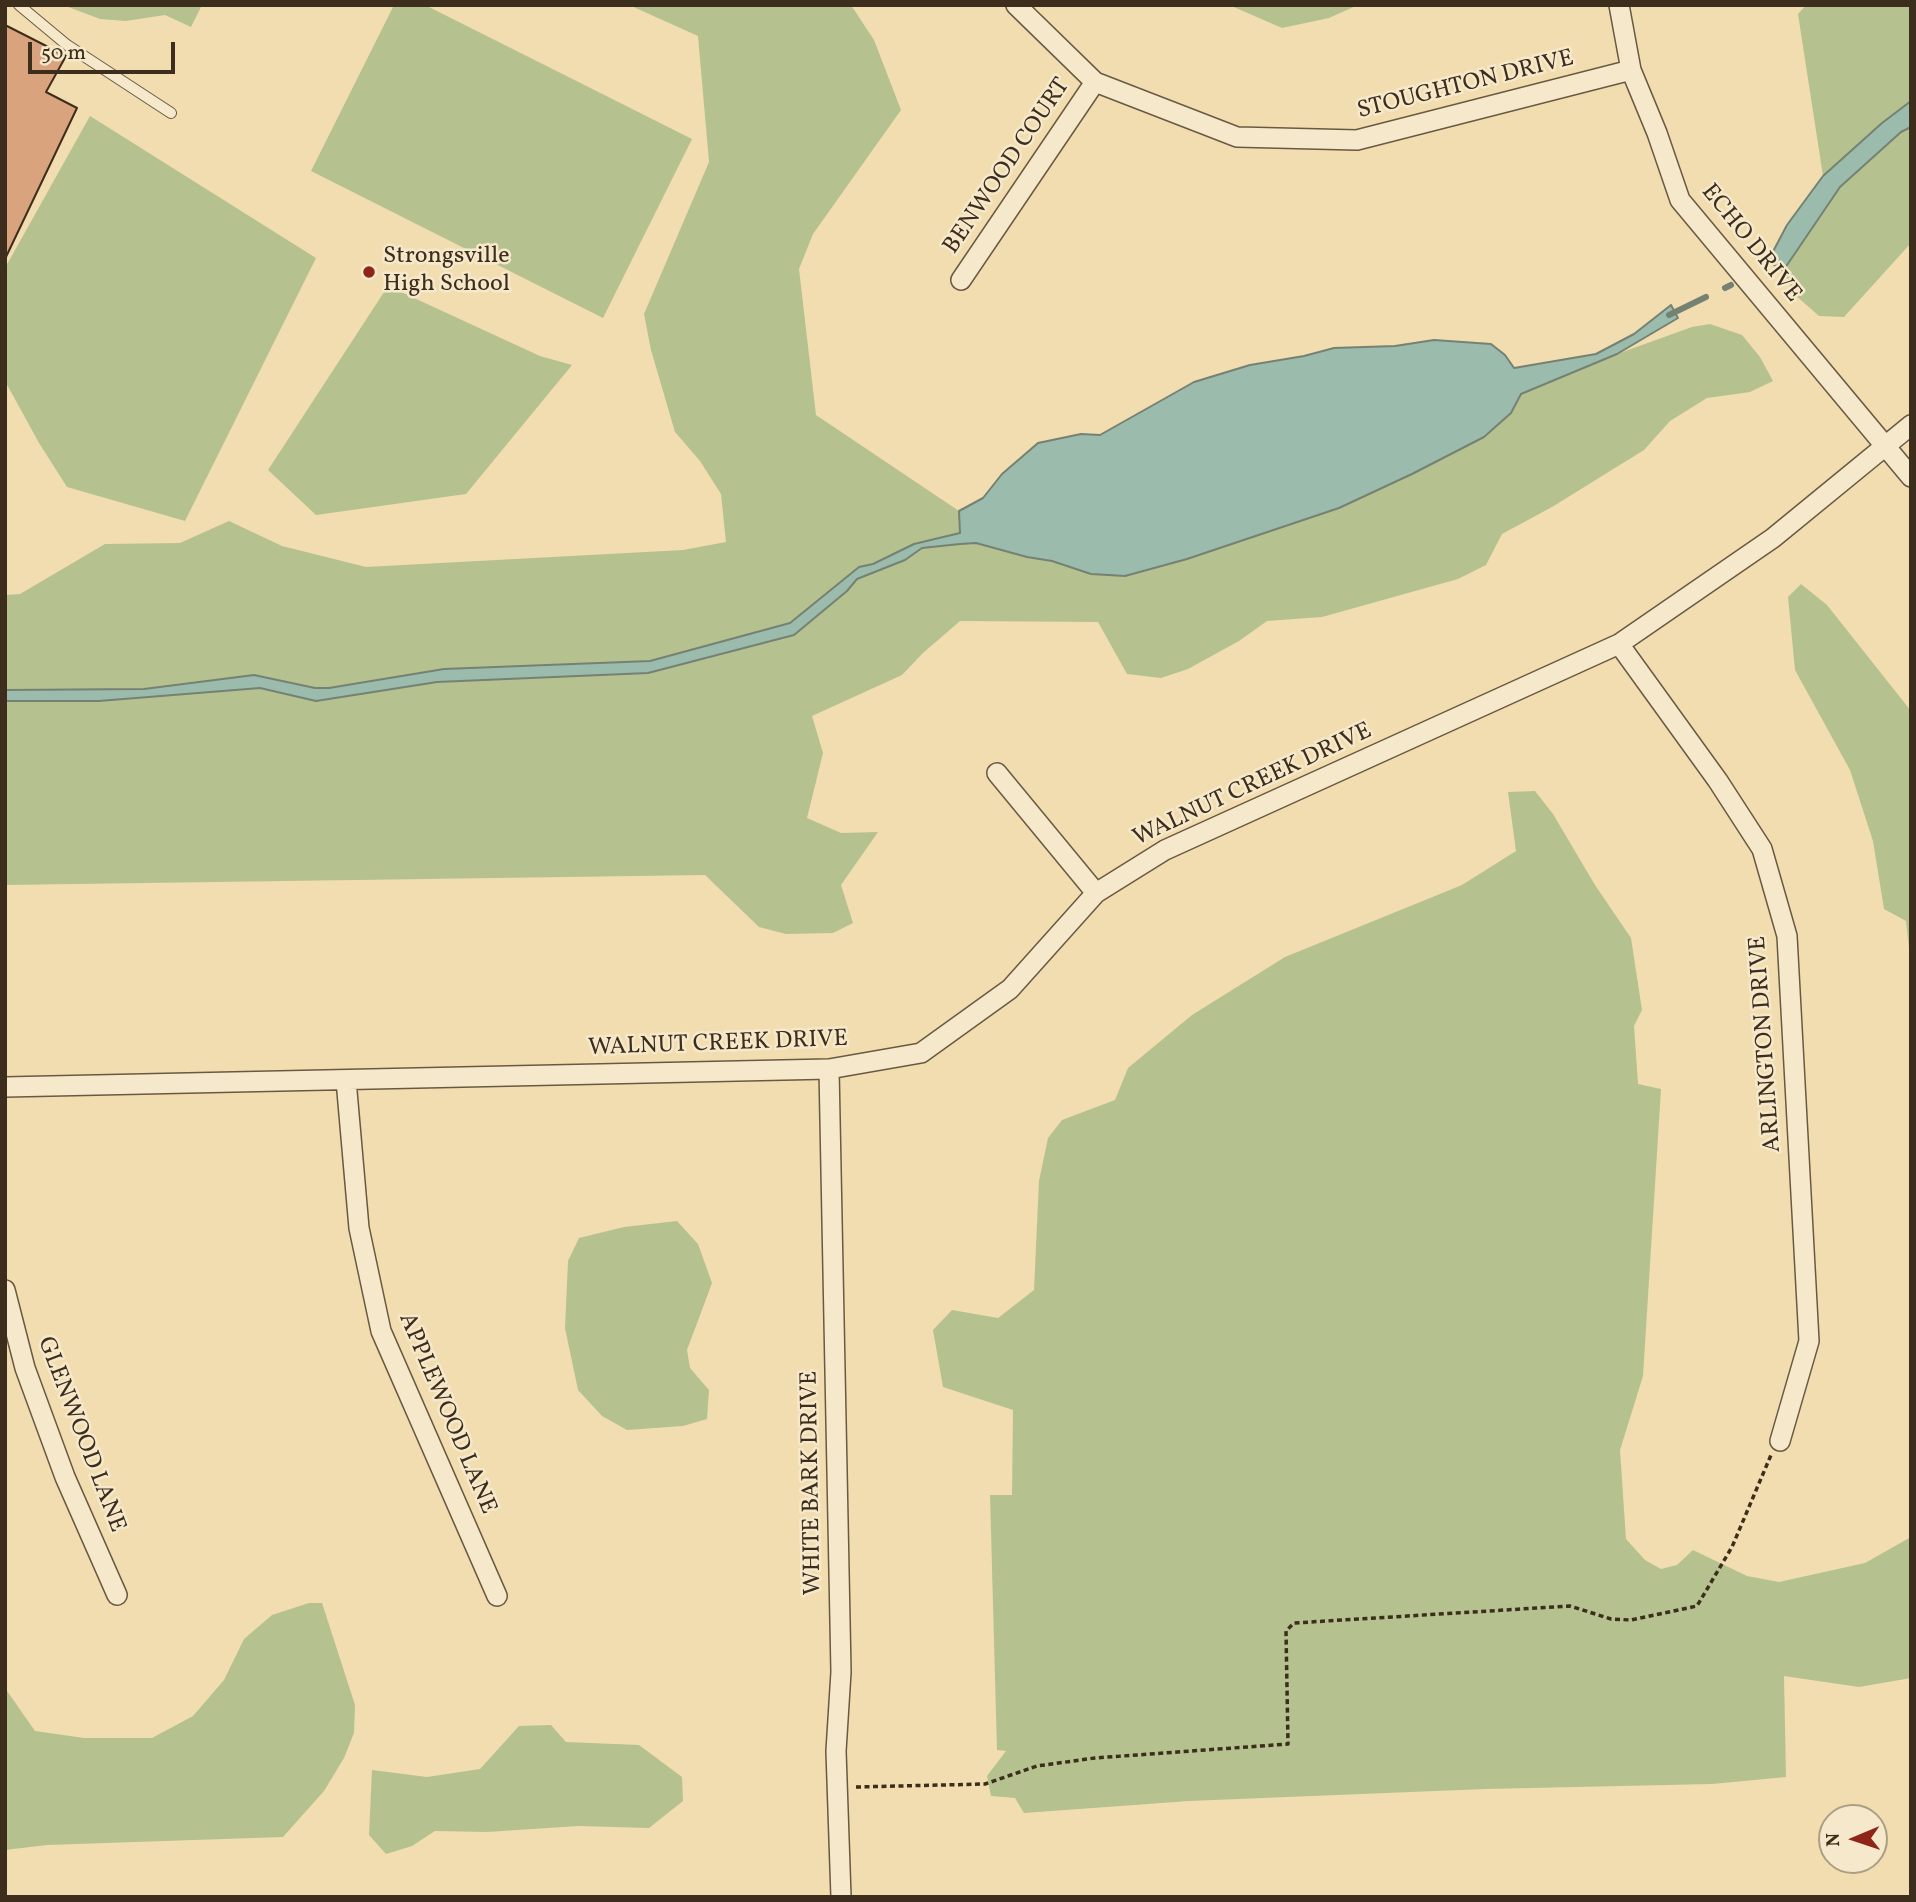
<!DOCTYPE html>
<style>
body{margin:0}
#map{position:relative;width:1916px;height:1902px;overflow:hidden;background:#f1ddaf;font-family:Vollkorn,serif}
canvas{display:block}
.frame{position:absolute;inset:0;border:7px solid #3d2d1d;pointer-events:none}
.north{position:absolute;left:1818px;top:1804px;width:70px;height:70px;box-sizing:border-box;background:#f6e9cb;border:2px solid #ac9e85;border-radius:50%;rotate:268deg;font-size:19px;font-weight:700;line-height:28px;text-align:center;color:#3d2d1d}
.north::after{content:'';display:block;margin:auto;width:24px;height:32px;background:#8f2418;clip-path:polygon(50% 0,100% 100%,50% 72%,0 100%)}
.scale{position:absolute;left:28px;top:42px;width:147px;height:32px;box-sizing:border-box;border:4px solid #3d2d1d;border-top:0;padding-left:9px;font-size:21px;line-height:24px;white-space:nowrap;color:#3d2d1d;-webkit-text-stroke:5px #f6e9cb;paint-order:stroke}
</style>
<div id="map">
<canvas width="1916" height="1902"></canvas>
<div class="frame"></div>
<div class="north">N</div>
<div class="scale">50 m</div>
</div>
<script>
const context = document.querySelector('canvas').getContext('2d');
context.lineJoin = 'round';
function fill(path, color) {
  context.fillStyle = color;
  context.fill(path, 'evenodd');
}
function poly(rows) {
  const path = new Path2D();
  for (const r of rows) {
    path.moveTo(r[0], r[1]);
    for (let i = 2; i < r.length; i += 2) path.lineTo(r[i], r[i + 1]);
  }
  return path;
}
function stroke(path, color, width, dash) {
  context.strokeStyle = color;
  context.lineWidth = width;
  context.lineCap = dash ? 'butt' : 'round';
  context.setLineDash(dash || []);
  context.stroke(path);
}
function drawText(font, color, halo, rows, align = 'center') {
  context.font = font + ' Vollkorn,serif';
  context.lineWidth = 5;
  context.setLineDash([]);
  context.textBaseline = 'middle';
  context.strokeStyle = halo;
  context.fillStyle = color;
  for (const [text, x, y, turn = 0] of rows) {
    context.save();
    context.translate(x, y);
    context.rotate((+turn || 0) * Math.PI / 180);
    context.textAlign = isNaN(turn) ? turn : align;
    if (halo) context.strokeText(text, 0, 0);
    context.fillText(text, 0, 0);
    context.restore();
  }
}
fill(poly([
 [63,5,202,5,191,27,165,15,126,21,100,19],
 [394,5,425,5,692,139,603,318,311,171],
 [629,5,851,5,874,40,901,110,813,234,799,269,816,415,959,511,960,543,976,543,1027,557,1052,561,1091,574,1125,576,1187,559,1339,508,1412,474,1511,413,1521,394,1617,354,1692,327,1710,324,1742,335,1760,357,1773,381,1750,392,1707,398,1670,421,1644,450,1552,507,1502,534,1486,565,1458,579,1322,617,1267,621,1239,641,1188,669,1161,678,1127,674,1098,622,960,621,923,653,902,675,812,716,823,753,807,818,841,833,878,832,841,885,853,923,833,933,786,934,759,927,705,875,5,885,5,595,20,594,105,544,180,543,229,521,282,546,366,567,683,550,726,542,721,494,700,461,675,432,651,350,644,314,709,162,698,36],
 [1229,5,1358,5,1329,18,1282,28],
 [1806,5,1911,5,1911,101,1882,123,1823,176,1798,14],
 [90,116,316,258,185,521,67,487,39,443,5,381,5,268],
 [1911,127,1911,243,1844,317,1819,316,1794,294,1783,271,1840,187,1901,132],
 [388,286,540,356,572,365,466,494,316,515,268,470],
 [1801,584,1827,605,1911,711,1911,966,1906,921,1884,909,1873,841,1850,770,1795,670,1788,597],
 [1535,791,1553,814,1595,885,1631,938,1642,1010,1634,1026,1638,1084,1661,1089,1643,1376,1620,1450,1626,1539,1645,1560,1661,1569,1677,1565,1693,1550,1747,1576,1779,1582,1865,1563,1911,1537,1911,1678,1859,1687,1784,1676,1786,1777,1712,1784,1485,1789,1189,1801,1024,1813,1015,1798,991,1796,987,1776,1006,1751,997,1750,990,1495,1012,1495,1013,1410,943,1387,933,1330,952,1310,998,1318,1034,1290,1039,1181,1048,1138,1062,1120,1115,1100,1128,1068,1192,1015,1285,957,1462,885,1516,851,1508,792],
 [677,1221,698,1244,712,1283,687,1350,690,1368,709,1390,707,1419,683,1426,627,1430,602,1416,578,1390,565,1328,568,1261,579,1238,624,1227],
 [309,1603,322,1603,355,1705,354,1733,344,1758,324,1791,283,1837,47,1845,5,1850,5,1688,35,1731,84,1738,152,1738,193,1716,224,1680,244,1639,272,1615],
 [551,1725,566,1742,639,1745,682,1777,683,1801,649,1828,578,1826,487,1832,435,1831,412,1846,386,1854,369,1835,372,1770,427,1777,480,1769,519,1726]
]), '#b5c28f');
const water = poly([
 [1911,101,1911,127,1901,132,1840,187,1783,271,1768,261,1787,225,1823,176,1882,123,1911,101],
 [1671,305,1678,318,1617,354,1521,394,1511,413,1484,437,1412,474,1339,508,1187,559,1125,576,1091,574,1052,561,1027,557,976,543,960,544,922,548,905,560,857,579,847,591,794,635,648,673,437,682,316,701,260,688,99,701,5,701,5,690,144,689,254,675,315,688,329,688,444,669,650,661,790,623,859,567,873,564,914,544,960,533,959,511,983,498,1002,474,1038,443,1081,434,1100,435,1194,382,1250,365,1304,356,1334,348,1395,346,1434,340,1491,344,1505,355,1514,368,1596,354,1634,334,1671,305]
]);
fill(water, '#9bbbad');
stroke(water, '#758273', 2);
stroke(poly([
 [1725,288,1731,285],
 [1669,315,1706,297]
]), '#758273', 6);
const building = poly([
 [5,25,66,56,46,92,77,108,5,259,5,25]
]);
fill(building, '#d8a37d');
stroke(building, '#3d2d1d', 2);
const service = poly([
 [19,5,67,45,171,113]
]);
const minor = poly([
 [1016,5,1095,82,1237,137,1357,140,1631,70],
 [1619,5,1631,70,1657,133,1680,200,1911,477],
 [961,280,1095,82],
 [1619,644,1718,781,1762,849,1787,936,1809,1341,1780,1441],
 [997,773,1096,893],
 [829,1069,841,1672,836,1751,841,1897],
 [346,1080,359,1228,381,1331,497,1596],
 [5,1087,829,1069,921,1053,1010,989,1096,893,1165,850,1619,644,1773,538,1911,425],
 [5,1290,25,1368,65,1477,117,1595]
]);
stroke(service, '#6a5942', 12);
stroke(minor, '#6a5942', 22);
stroke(poly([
 [856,1787,985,1784,1037,1766,1095,1758,1288,1744,1286,1631,1294,1623,1570,1606,1611,1619,1631,1620,1697,1606,1732,1547,1771,1455]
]), '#3d2d1d', 3.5, [5, 3.5]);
stroke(service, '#f6e9cb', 10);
stroke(minor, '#f6e9cb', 19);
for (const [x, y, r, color] of [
 [369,272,7,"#8f2418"]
]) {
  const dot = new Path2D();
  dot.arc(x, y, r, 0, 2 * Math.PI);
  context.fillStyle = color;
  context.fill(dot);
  stroke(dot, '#f6e9cb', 2.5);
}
drawText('24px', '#3d2d1d', '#f6e9cb', [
 ["STOUGHTON DRIVE",1466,86,-14],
 ["BENWOOD COURT",1008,167,-56],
 ["ECHO DRIVE",1750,244,51],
 ["WALNUT CREEK DRIVE",1253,786,-25],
 ["ARLINGTON DRIVE",1767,1044,-94],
 ["WALNUT CREEK DRIVE",718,1045,-2],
 ["APPLEWOOD LANE",446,1414,67],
 ["GLENWOOD LANE",80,1435,69],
 ["WHITE BARK DRIVE",813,1483,-91]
]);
drawText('24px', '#3d2d1d', '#f6e9cb', [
 ["Strongsville",383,258],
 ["High School",383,286]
], 'left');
</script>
